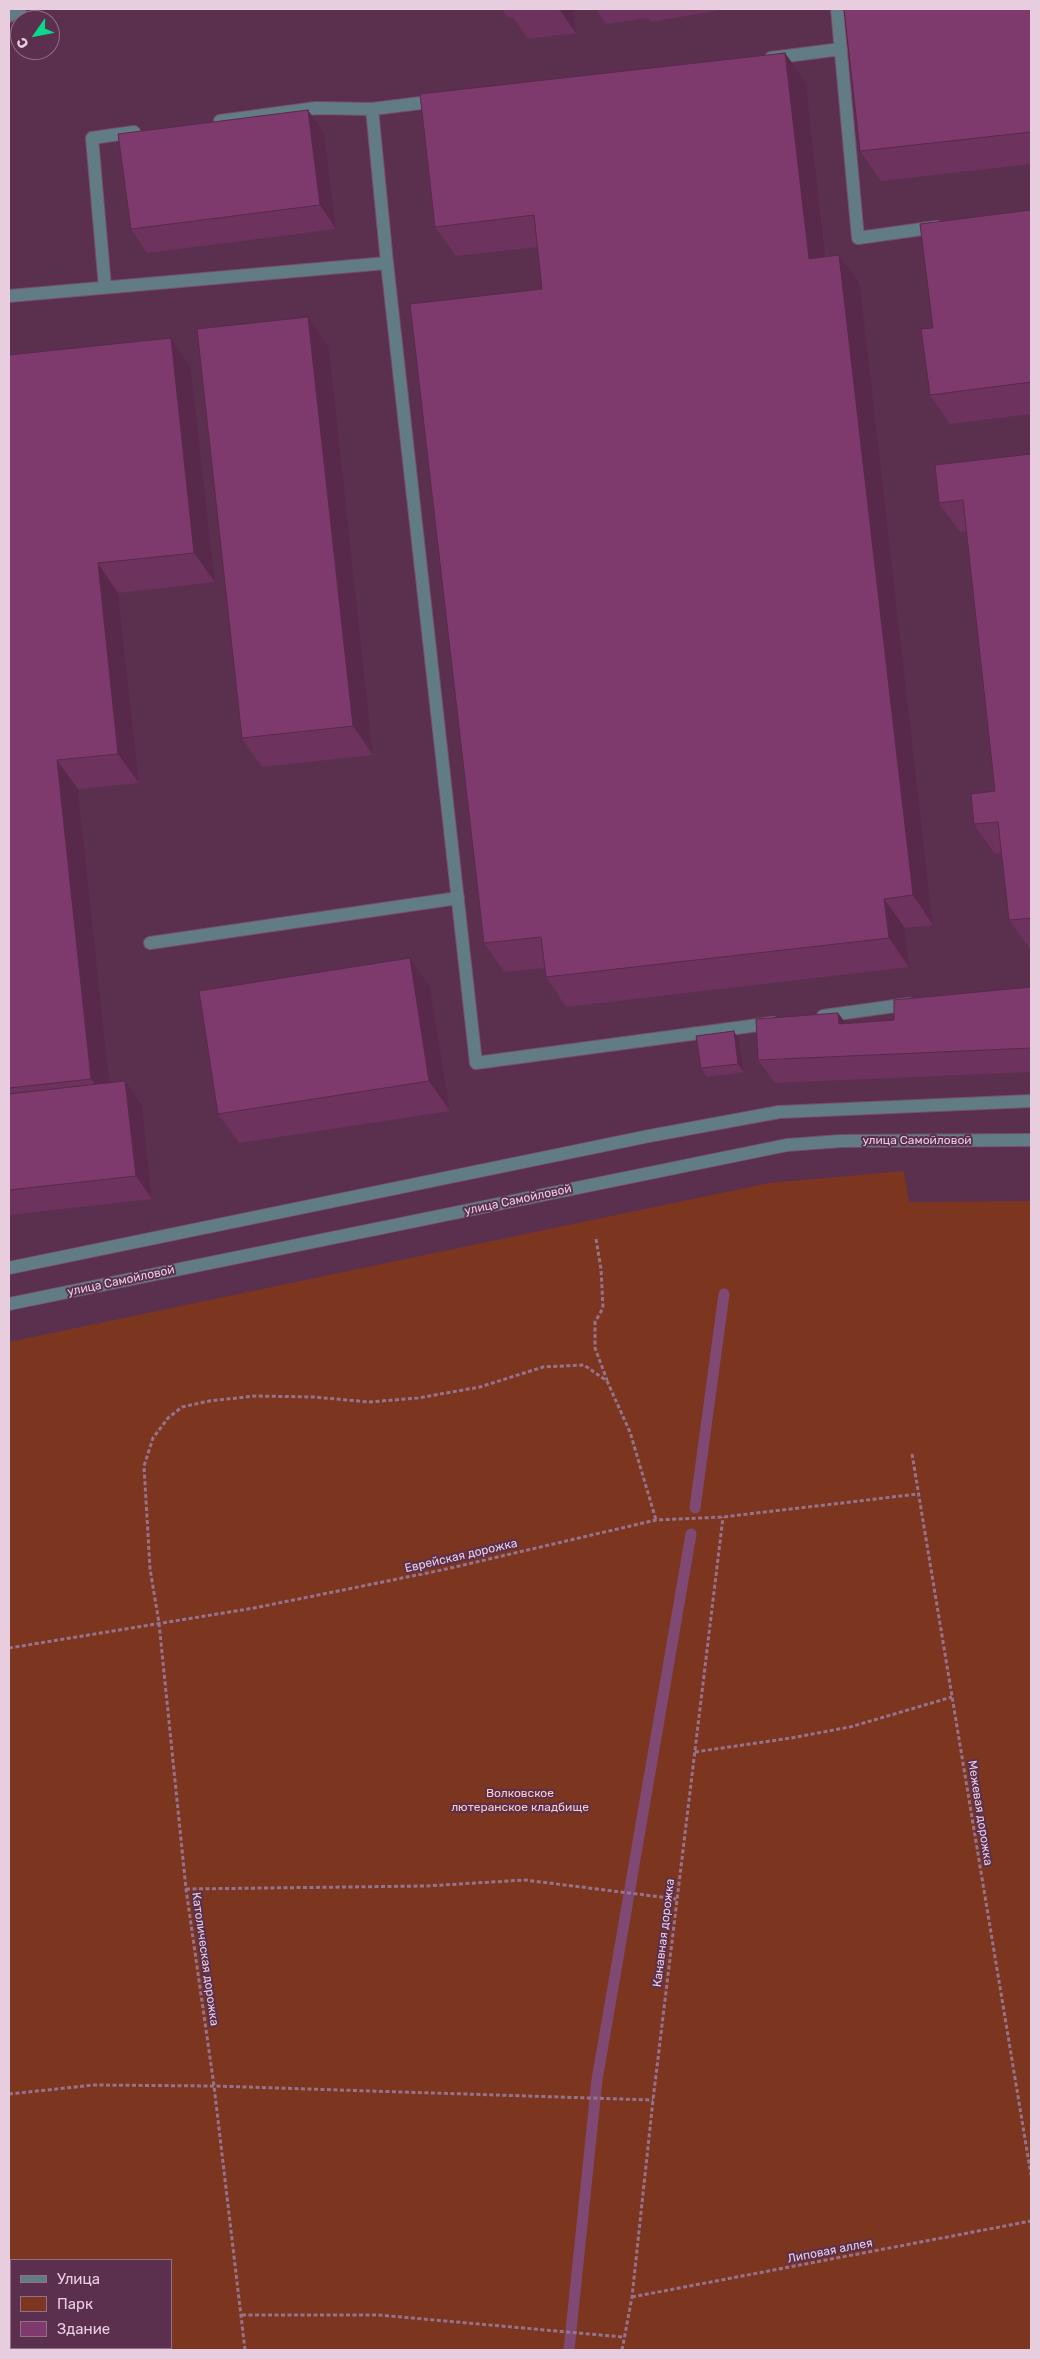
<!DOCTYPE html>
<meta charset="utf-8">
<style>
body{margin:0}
#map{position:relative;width:1040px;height:2359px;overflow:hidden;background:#5b304f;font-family:Rubik,sans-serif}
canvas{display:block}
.frame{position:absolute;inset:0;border:10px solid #e8cddf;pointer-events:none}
.legend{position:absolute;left:10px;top:2259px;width:162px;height:90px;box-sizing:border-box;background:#5b304f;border:1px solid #936f89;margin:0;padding:6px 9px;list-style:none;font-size:15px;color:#e8cddf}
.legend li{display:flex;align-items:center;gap:10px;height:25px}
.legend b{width:25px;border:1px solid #936f89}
.north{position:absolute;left:10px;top:10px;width:50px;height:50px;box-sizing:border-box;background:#5b304f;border:1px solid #936f89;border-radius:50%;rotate:237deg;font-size:14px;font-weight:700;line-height:20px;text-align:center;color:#e8cddf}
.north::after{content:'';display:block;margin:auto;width:18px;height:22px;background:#0ad98b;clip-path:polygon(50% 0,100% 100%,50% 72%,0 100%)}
</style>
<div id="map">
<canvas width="1040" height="2359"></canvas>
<div class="frame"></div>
<ul class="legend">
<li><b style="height:6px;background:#617c84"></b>Улица</li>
<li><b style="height:14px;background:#7c351e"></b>Парк</li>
<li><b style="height:14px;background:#7f3a6d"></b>Здание</li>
</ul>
<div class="north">С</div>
</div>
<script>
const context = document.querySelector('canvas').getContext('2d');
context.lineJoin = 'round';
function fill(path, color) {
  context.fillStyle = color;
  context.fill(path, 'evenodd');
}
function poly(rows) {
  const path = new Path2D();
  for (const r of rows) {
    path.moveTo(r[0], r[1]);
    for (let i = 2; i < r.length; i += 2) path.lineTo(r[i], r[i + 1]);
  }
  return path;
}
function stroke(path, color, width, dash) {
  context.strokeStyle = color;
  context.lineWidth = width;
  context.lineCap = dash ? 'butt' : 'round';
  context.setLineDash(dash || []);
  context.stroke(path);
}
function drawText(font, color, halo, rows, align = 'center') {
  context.font = font + ' Rubik,sans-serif';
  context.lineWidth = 4;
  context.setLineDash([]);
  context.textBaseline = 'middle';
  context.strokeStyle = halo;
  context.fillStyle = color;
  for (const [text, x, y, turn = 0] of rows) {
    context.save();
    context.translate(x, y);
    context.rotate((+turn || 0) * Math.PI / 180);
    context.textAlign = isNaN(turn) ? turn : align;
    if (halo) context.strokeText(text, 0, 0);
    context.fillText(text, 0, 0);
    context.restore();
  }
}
fill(poly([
 [904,1171,909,1202,1031,1201,1031,2350,9,2350,9,1342,769,1183],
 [11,2260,171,2260,171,2348,11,2348]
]), '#7c351e');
stroke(poly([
 [695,1508,724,1294],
 [569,2350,597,2080,691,1534]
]), '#804973', 11);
const minor = poly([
 [837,9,858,238,937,227],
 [9,16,20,9],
 [771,58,841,49],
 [220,121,316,108,372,109],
 [387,263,372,109,437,101],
 [105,287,92,138,134,132],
 [9,296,387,263,476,1063,773,1023],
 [150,943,458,898],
 [823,1016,909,1004],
 [9,1268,649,1136,779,1112,1031,1101],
 [9,1304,787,1145,841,1141,1031,1140]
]);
stroke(minor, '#774f6c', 14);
stroke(poly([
 [596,1239,601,1269,603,1308,595,1322,595,1348,607,1380],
 [912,1454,1031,2175],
 [9,1648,254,1608,442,1570,656,1520,723,1517,918,1494],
 [695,1752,791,1738,850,1727,952,1697],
 [186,1889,426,1886,525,1880,677,1899],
 [9,2094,94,2085,214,2086,653,2100],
 [632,2297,1031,2221],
 [242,2315,379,2315,623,2337],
 [245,2350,214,2086,186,1889,159,1623,150,1569,144,1466,153,1438,168,1418,182,1407,209,1401,255,1396,314,1397,369,1402,418,1398,480,1387,543,1367,584,1365,607,1381,630,1432,656,1520],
 [622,2350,632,2297,653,2100,723,1517]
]), '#96728c', 3, [4, 2.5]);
stroke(minor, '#617c84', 12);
fill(poly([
 [502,9,573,9,576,33,528,39,513,17,508,18],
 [596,9,726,9,651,22,648,18,606,24],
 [1031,9,1031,164,881,181,860,151],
 [785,53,806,83,826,257,860,284,933,925,905,928,909,967,566,1007,546,977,545,968,505,972,484,943,542,289,538,247,456,256,435,227],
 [324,133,336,229,147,253,131,229],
 [1031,210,1031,414,950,424,930,395,933,328],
 [308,317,329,347,373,755,262,767,242,738],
 [171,338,191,368,215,582,118,593,139,783,78,789,109,1083,142,1105,152,1199,9,1215,9,355],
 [1031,454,1031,949,1030,949,1009,920,1002,853,995,854,974,824,995,791,966,531,960,532,939,503],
 [430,987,450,1111,239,1143,218,1114],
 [1031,987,1031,1072,775,1083,758,1060,838,1013,846,1024,894,1020],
 [739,1040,744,1072,707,1077,701,1068]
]), '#6d325e');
fill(poly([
 [559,9,573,9,576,33],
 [785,53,806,83,829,288,809,259],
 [308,110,324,133,336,229,320,205],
 [839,255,860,284,933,925,913,895],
 [308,317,329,347,373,755,353,726],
 [171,338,191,368,215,582,194,553],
 [98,563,118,593,139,783,118,754],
 [57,760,78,789,112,1108,91,1079],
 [884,899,905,928,909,967,889,938],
 [410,958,430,987,450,1111,429,1081],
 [838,1013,855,1036,839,1024],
 [734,1031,739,1040,744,1072,738,1064],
 [125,1081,142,1105,152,1199,136,1176]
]), '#59294c');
const building = poly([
 [844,9,1031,9,1031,132,860,151,844,9],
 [785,53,809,259,839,255,913,895,884,899,889,938,546,977,541,937,484,943,410,304,542,289,534,215,435,227,420,94,785,53],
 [308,110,320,205,131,229,118,134,308,110],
 [1031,210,1031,382,930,395,921,329,933,328,920,224,1031,210],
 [308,317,353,726,242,738,197,329,308,317],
 [171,338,194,553,98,563,118,754,57,760,91,1079,9,1088,9,355,171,338],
 [1031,454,1031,918,1009,920,998,822,974,824,971,794,995,791,963,500,939,503,935,465,1031,454],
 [410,958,429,1081,218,1114,199,991,410,958],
 [1031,987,1031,1048,758,1060,756,1019,838,1013,839,1024,894,1020,894,1000,1031,987],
 [734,1031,738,1064,701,1068,696,1036,734,1031],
 [125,1081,136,1176,9,1190,9,1094,125,1081]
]);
fill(building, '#7f3a6d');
stroke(building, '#59294c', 1);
drawText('12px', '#e8cddf', '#5b304f', [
 ["улица Самойловой",917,1141],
 ["улица Самойловой",518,1200,-12],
 ["улица Самойловой",121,1281,-12],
 ["Еврейская дорожка",461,1556,-13],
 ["Межевая дорожка",980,1813,81],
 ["Канавная дорожка",664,1933,-83],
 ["Католическая дорожка",205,1959,82],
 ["Липовая аллея",830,2251,-11]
]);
drawText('12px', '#fdcdbe', '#5b304f', [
 ["Волковское",520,1794],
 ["лютеранское кладбище",520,1808]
]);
</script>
